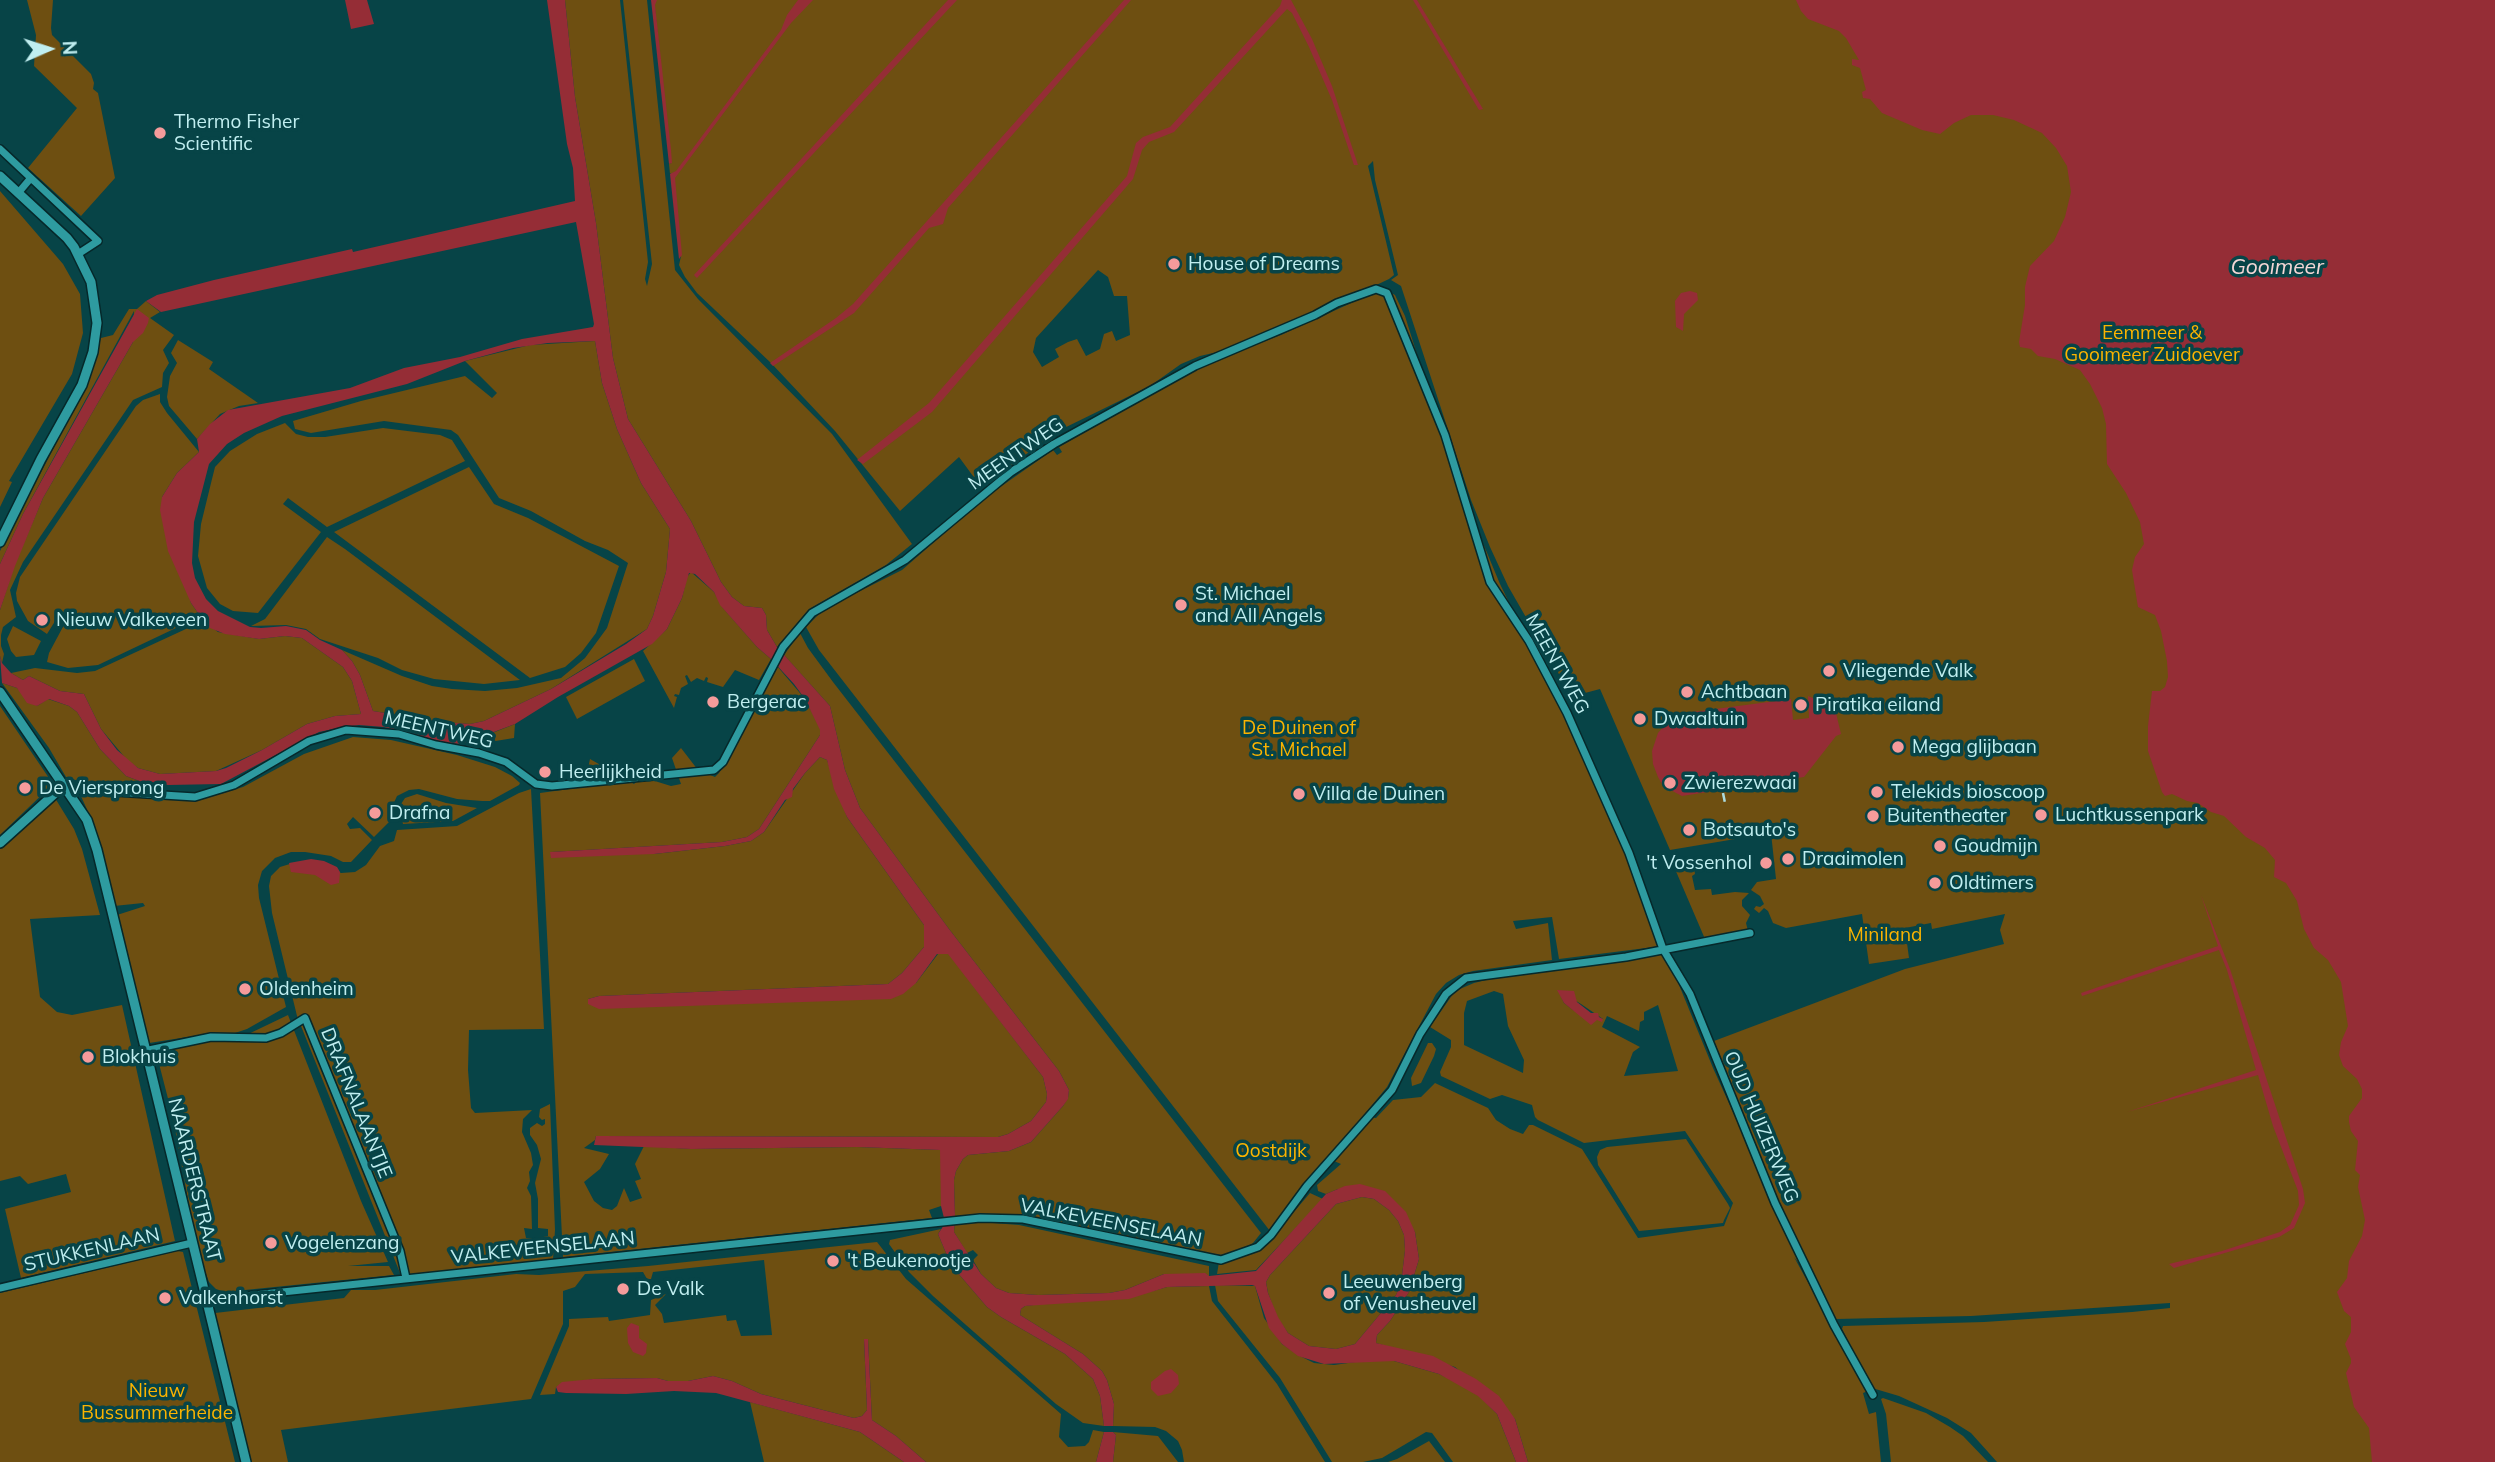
<!DOCTYPE html>
<style>
body{margin:0}
#map{position:relative;width:2495px;height:1462px;overflow:hidden;background:#074447;font-family:Mulish,sans-serif}
canvas{display:block}
.north{position:absolute;left:14px;top:14px;width:70px;height:70px;-webkit-text-stroke:5px #074447;paint-order:stroke;rotate:87deg;font-size:19px;font-weight:700;line-height:28px;text-align:center;color:#c0eef0}
.north::after{content:'';display:block;margin:auto;width:24px;height:32px;background:#c0eef0;clip-path:polygon(50% 0,100% 100%,50% 72%,0 100%)}
</style>
<div id="map">
<canvas width="2495" height="1462"></canvas>
<div class="north">N</div>
</div>
<script>
const context = document.querySelector('canvas').getContext('2d');
context.lineJoin = 'round';
function fill(path, color) {
  context.fillStyle = color;
  context.fill(path, 'evenodd');
}
function poly(rows) {
  const path = new Path2D();
  for (const r of rows) {
    path.moveTo(r[0], r[1]);
    for (let i = 2; i < r.length; i += 2) path.lineTo(r[i], r[i + 1]);
  }
  return path;
}
function stroke(path, color, width, dash) {
  context.strokeStyle = color;
  context.lineWidth = width;
  context.lineCap = dash ? 'butt' : 'round';
  context.setLineDash(dash || []);
  context.stroke(path);
}
function drawText(font, color, halo, rows, align = 'center') {
  context.font = font + ' Mulish,sans-serif';
  context.lineWidth = 7;
  context.setLineDash([]);
  context.textBaseline = 'middle';
  context.strokeStyle = halo;
  context.fillStyle = color;
  for (const [text, x, y, turn = 0] of rows) {
    context.save();
    context.translate(x, y);
    context.rotate((+turn || 0) * Math.PI / 180);
    context.textAlign = isNaN(turn) ? turn : align;
    if (halo) context.strokeText(text, 0, 0);
    context.fillText(text, 0, 0);
    context.restore();
  }
}
fill(poly([
 [27,0,53,0,51,28,52,35,91,74,94,83,93,89,98,93,115,178,81,216,28,168,77,108,34,66,36,35],
 [565,0,620,0,648,262,645,279,647,286,652,264,623,0,647,0,675,270,698,299,832,434,912,544,886,565,809,609,777,647,767,630,766,615,762,608,744,606,732,597,721,582,691,521,628,419,613,358,596,223,575,97],
 [654,0,2495,0,2495,1462,1997,1462,1971,1433,1947,1418,1899,1396,1872,1388,1842,1329,1843,1326,1984,1322,2132,1312,2170,1308,2170,1303,1971,1316,1836,1319,1791,1235,1714,1041,1905,969,2004,944,2000,930,2005,914,1932,929,1931,923,1905,928,1909,958,1869,964,1862,914,1786,928,1773,923,1768,911,1764,908,1759,913,1754,909,1756,906,1760,907,1764,904,1760,896,1751,890,1757,882,1776,879,1771,833,1670,850,1600,689,1570,697,1539,633,1535,633,1508,586,1490,547,1471,500,1401,286,1391,280,1398,275,1375,180,1373,161,1368,166,1394,275,1389,279,1252,344,1200,356,1181,364,1150,386,1058,431,981,487,959,457,900,511,835,431,771,363,697,293,685,277,679,265,681,256,671,173,670,174,669,164,671,163],
 [1098,270,1108,277,1114,296,1127,296,1130,335,1116,341,1112,331,1104,334,1100,349,1086,356,1077,339,1068,342,1055,349,1059,357,1042,367,1033,352,1036,338],
 [0,191,63,264,80,294,83,333,72,374,9,481,12,482,0,507],
 [1388,291,1395,295,1405,316,1455,476,1500,584,1579,746,1631,862,1662,946,1559,959,1552,917,1513,921,1516,929,1548,923,1552,960,1473,971,1459,975,1446,983,1436,994,1387,1087,1363,1116,1376,1118,1393,1100,1421,1097,1435,1083,1488,1108,1496,1120,1510,1129,1523,1134,1529,1125,1533,1125,1582,1149,1638,1238,1724,1226,1733,1203,1685,1131,1584,1143,1538,1120,1535,1117,1532,1105,1502,1095,1490,1099,1441,1076,1440,1072,1451,1047,1451,1040,1430,1027,1455,991,1474,983,1502,976,1666,953,1713,1068,1805,1271,1794,1257,1868,1391,1863,1393,1869,1414,1876,1412,1881,1462,1528,1462,1515,1419,1455,1367,1376,1343,1377,1335,1390,1321,1409,1292,1419,1259,1415,1232,1395,1202,1338,1189,1326,1194,1318,1191,1317,1185,1341,1164,1327,1158,1270,1231,819,650,806,627,819,614,848,597,902,570,986,497,1053,450,1057,455,1062,452,1059,447,1201,366,1281,335,1373,293],
 [1558,990,1581,1004,1603,1019,1597,1020,1573,1010,1564,1003],
 [1494,991,1503,994,1508,1026,1524,1060,1523,1073,1464,1045,1464,1013,1467,1001],
 [1658,1005,1678,1071,1624,1076,1633,1052,1640,1047,1602,1027,1607,1016,1639,1031,1640,1022,1644,1020,1644,1012],
 [146,301,160,312,150,318,174,335,163,350,169,363,163,373,162,387,133,400,23,562,10,590,16,617,3,627,1,635,1,646,4,654,2,663,0,656,0,610,14,566,43,498,133,342,134,311,23,514,0,564,0,551,86,386,101,338,113,335,129,309,137,309],
 [178,340,213,362,209,369,258,403,239,406,220,414,197,439,169,406,167,397,170,376,177,363,171,353],
 [595,341,602,383,617,429,641,483,670,529,666,572,653,616,647,629,551,689,484,721,470,724,441,722,373,711,360,675,352,661,342,650,402,676,432,686,452,689,485,691,517,688,561,678,585,658,607,628,628,563,608,550,585,541,531,511,499,498,458,435,451,430,384,421,311,433,295,429,293,421,361,401,465,376,492,398,497,393,465,361,530,345],
 [160,394,160,402,167,413,199,452,177,473,162,497,191,603,203,620,218,632,259,639,285,636,302,638,343,667,352,681,361,714,335,716,307,724,262,750,216,771,160,774,138,768,127,760,101,729,84,694,60,691,29,676,23,680,11,673,35,668,77,673,95,671,201,622,197,618,98,665,68,668,47,662,49,653,65,623,57,618,47,634,28,621,17,601,16,593,20,577,136,406,143,400],
 [285,423,296,434,308,437,325,437,383,428,440,435,452,440,465,461,327,527,288,498,283,504,321,532,258,613,233,611,220,604,207,588,198,556,201,524,212,479,215,467,230,451,257,434],
 [469,467,494,504,528,518,619,566,596,633,581,653,565,667,530,678,334,532],
 [327,537,345,549,520,680,484,684,434,679,402,670,378,658,320,639,306,629,286,625,251,626,265,619],
 [691,572,714,592,723,608,757,647,771,659,759,680,735,670,723,687,707,682,708,678,706,677,704,681,697,678,691,682,687,675,685,676,688,684,681,688,679,695,675,694,674,696,677,697,674,708,643,651,667,629,682,598,687,577],
 [13,626,41,641,34,655,16,657,11,651,7,639],
 [800,633,808,648,833,682,1261,1233,1253,1243,1242,1250,1223,1255,1202,1253,1014,1215,997,1214,955,1216,954,1180,956,1171,963,1159,968,1155,1009,1151,1031,1142,1063,1106,1068,1098,1069,1090,1059,1071,949,929,860,808,845,770,830,706,784,655],
 [634,659,645,681,577,719,566,697],
 [777,666,805,699,821,730,820,735,759,829,747,837,722,842,551,852,654,854,725,846,751,841,764,832,805,773,820,757,827,760,847,817,924,925,924,947,902,973,888,984,599,996,588,999,588,1004,916,983,938,954,949,954,1043,1077,1047,1094,1046,1102,1031,1121,1008,1134,998,1137,596,1136,595,1140,584,1148,609,1154,600,1169,584,1182,594,1201,603,1208,612,1210,617,1206,624,1188,630,1202,642,1198,635,1181,641,1179,635,1164,644,1146,691,1149,857,1147,941,1150,941,1206,929,1210,932,1218,563,1257,540,793,584,787,590,759,634,784,645,773,658,782,671,786,681,784,672,758,681,748,698,770,715,777,719,773],
 [2,683,17,688,37,706,48,699,69,706,77,712,100,749,126,776,142,782,166,785,85,783,66,777,49,748],
 [0,706,53,784,0,835],
 [515,724,514,738,483,743,482,737],
 [353,737,391,740,457,755,495,767,512,776,520,783,519,785,490,801,482,801,457,799,419,789,409,790,397,796,392,807,393,818,374,837,353,817,347,824,350,829,360,828,372,840,351,862,343,862,331,856,305,852,291,852,275,858,262,871,258,885,259,898,286,1007,247,1029,235,1033,213,1033,149,1043,117,915,145,906,143,903,114,906,95,827,80,794,170,797,216,795,243,787,304,754],
 [531,789,544,1029,469,1030,468,1070,471,1108,475,1113,532,1110,523,1119,522,1132,531,1153,533,1165,529,1172,530,1181,527,1188,531,1196,532,1229,524,1228,526,1238,538,1238,548,1236,548,1229,538,1228,538,1199,535,1183,541,1159,537,1145,530,1135,530,1128,537,1123,542,1126,545,1124,545,1119,542,1120,539,1117,540,1109,550,1104,555,1230,553,1259,543,1265,402,1278,297,1016,272,913,269,886,271,876,280,867,293,863,328,866,341,873,355,872,366,865,380,846,394,841,397,830,457,826,519,793],
 [417,794,446,803,477,808,453,821,403,824,400,809,401,804,405,798],
 [55,798,74,829,82,849,100,915,30,919,40,997,57,1012,72,1015,122,1005,175,1241,21,1278,5,1209,71,1192,66,1174,28,1184,20,1176,0,1181,0,849],
 [1694,868,1695,874,1692,876,1695,890,1711,889,1712,895,1735,892,1749,893,1742,900,1742,906,1750,915,1746,923,1748,931,1705,939,1675,869],
 [288,1015,361,1201,388,1262,348,1266,389,1266,394,1275,225,1292,216,1289,209,1282,203,1266,193,1227,173,1118,156,1052,210,1040,240,1038],
 [1428,1043,1432,1043,1436,1049,1434,1056,1421,1083,1412,1086,1411,1078],
 [1686,1139,1728,1204,1730,1208,1724,1220,1723,1223,1639,1231,1598,1165,1597,1157,1600,1150,1607,1147],
 [1310,1193,1323,1199,1256,1270,1217,1274,1219,1262,1240,1258,1263,1248],
 [1362,1197,1374,1199,1389,1210,1398,1221,1404,1235,1405,1250,1401,1284,1396,1295,1355,1344,1336,1349,1309,1346,1288,1333,1277,1317,1268,1293,1266,1282,1270,1275,1336,1204],
 [955,1220,1019,1225,1209,1266,1209,1276,1164,1274,1125,1290,1109,1293,1038,1295,1009,1293,996,1288,981,1274,973,1260,978,1255,973,1250,967,1253,954,1232],
 [941,1229,938,1234,951,1265,987,1307,1001,1317,1065,1354,1093,1379,1100,1396,1104,1426,1083,1423,1056,1404,933,1296,909,1272,889,1244,890,1240],
 [877,1242,906,1279,1061,1414,1059,1437,1068,1447,1085,1446,1089,1442,1093,1430,1104,1432,1096,1462,926,1462,896,1436,872,1420,868,1339,864,1339,867,1410,862,1416,854,1418,761,1394,732,1381,713,1376,688,1381,668,1381,657,1378,593,1379,556,1387,555,1394,540,1395,569,1326,569,1319,608,1317,609,1321,650,1315,651,1300,666,1294,655,1305,662,1314,664,1323,726,1315,727,1321,736,1320,741,1336,772,1335,764,1260,653,1272,651,1279,647,1279,643,1272,585,1274,575,1287,563,1291,563,1324,531,1399,281,1430,288,1462,250,1462,215,1313,344,1298,351,1290,375,1290,516,1274,539,1275,648,1266],
 [177,1251,183,1252,235,1462,0,1462,0,1293],
 [1215,1285,1255,1286,1264,1318,1282,1344,1298,1355,1314,1363,1334,1365,1362,1361,1394,1361,1439,1374,1462,1385,1479,1396,1497,1414,1516,1462,1453,1462,1432,1433,1426,1432,1382,1458,1363,1462,1332,1462,1280,1378,1218,1301],
 [1209,1286,1212,1301,1277,1384,1325,1462,1184,1462,1182,1450,1178,1441,1166,1431,1155,1427,1113,1426,1114,1404,1107,1380,1102,1371,1083,1354,1020,1315,1021,1309,1025,1306,1153,1291,1167,1287],
 [1883,1398,1926,1413,1950,1427,1963,1436,1988,1462,1891,1462,1886,1414,1881,1399],
 [750,1402,860,1432,904,1462,764,1462],
 [1113,1432,1158,1436,1178,1462,1113,1462,1116,1435],
 [1429,1441,1445,1462,1388,1462,1397,1459]
]), '#6e4f11');
fill(poly([
 [345,0,367,0,374,24,351,29],
 [547,0,565,0,575,97,596,223,613,358,628,419,691,521,721,582,732,597,744,606,762,608,766,615,767,630,777,647,830,706,845,770,860,808,949,929,1059,1071,1069,1090,1068,1099,1063,1106,1031,1142,1009,1151,968,1155,963,1159,956,1171,954,1180,955,1216,944,1218,941,1206,940,1150,857,1147,691,1149,594,1145,596,1136,998,1137,1008,1134,1031,1121,1046,1102,1047,1094,1043,1077,948,954,937,954,916,983,903,994,891,999,599,1009,588,1004,588,999,599,996,888,984,902,973,924,947,924,925,847,817,834,789,827,760,820,757,805,773,793,789,792,797,785,800,764,832,751,841,725,846,654,854,551,858,550,852,722,842,747,837,759,829,820,735,820,730,805,699,794,684,771,659,757,647,720,605,714,592,695,574,689,573,682,598,667,629,652,644,558,697,515,724,462,744,445,743,384,727,359,725,338,728,319,732,221,784,168,785,142,782,126,776,100,749,77,712,69,706,49,699,37,706,27,703,17,688,2,683,0,656,2,663,11,673,23,680,29,676,60,691,84,694,101,729,117,750,138,768,160,774,216,771,226,768,262,750,307,724,335,716,361,714,352,681,343,667,302,638,285,636,259,639,225,634,210,628,203,620,191,603,168,551,160,510,162,497,177,473,199,452,197,439,210,424,228,410,350,388,404,368,460,357,522,339,593,327,594,324,576,222,161,312,146,301,157,295,214,280,352,249,353,252,575,201,573,168,567,144],
 [595,341,602,383,617,429,641,483,670,529,666,572,653,616,647,629,626,644,551,689,484,721,470,724,441,722,373,711,360,675,352,661,342,650,320,640,306,630,286,626,261,628,250,627,218,611,206,599,195,578,192,563,194,522,209,464,227,444,244,433,282,416,407,384,465,361,513,348,548,343],
 [651,0,657,0,655,5,671,150,672,163,669,164],
 [798,0,813,0,791,23,675,178,682,255,679,259,670,174,676,171,781,30,787,15],
 [948,0,957,0,697,278,694,275],
 [1124,0,1131,0,948,208,943,224,929,228,854,313,773,366,770,363,836,318,853,304],
 [1282,0,1291,0,1312,39,1332,86,1358,165,1354,165,1332,100,1309,47,1292,13,1287,9,1174,132,1149,142,1142,150,1133,179,932,412,863,464,857,460,929,403,1127,176,1136,143,1143,137,1170,127,1280,6],
 [1413,0,1417,0,1483,109,1479,110],
 [1796,0,2495,0,2495,1462,2372,1462,2369,1428,2354,1407,2346,1373,2351,1363,2351,1359,2345,1344,2351,1332,2351,1317,2344,1311,2337,1292,2347,1278,2349,1261,2362,1236,2365,1220,2358,1187,2360,1175,2355,1170,2358,1141,2351,1131,2349,1122,2349,1116,2362,1098,2362,1089,2357,1079,2343,1066,2339,1055,2341,1042,2348,1026,2341,982,2328,960,2314,948,2304,929,2297,901,2286,883,2274,877,2275,860,2265,848,2246,837,2224,816,2211,812,2198,803,2187,801,2172,794,2165,796,2162,792,2148,751,2148,726,2152,691,2160,691,2165,687,2168,677,2167,661,2161,631,2155,615,2138,607,2132,570,2135,557,2144,544,2140,522,2126,493,2107,464,2106,424,2102,408,2090,384,2080,370,2055,359,2038,356,2031,349,2020,347,2019,342,2025,305,2025,287,2030,266,2054,241,2065,217,2071,192,2067,166,2056,148,2042,133,2014,120,1993,115,1971,115,1954,123,1940,134,1922,130,1882,113,1870,99,1863,98,1862,92,1866,90,1860,68,1852,65,1852,59,1859,60,1846,38,1839,31,1808,19,1801,11],
 [1690,291,1697,293,1698,300,1684,314,1683,331,1676,327,1675,301,1681,293],
 [137,309,149,318,148,323,143,333,133,342,43,498,15,566,0,610,0,564,23,514],
 [1808,696,1827,704,1836,713,1841,734,1836,736,1804,777,1682,796,1663,786,1658,777,1653,764,1652,751,1658,733,1671,718,1685,713,1791,699,1793,720,1809,718],
 [311,859,324,861,337,867,340,872,339,883,331,885,315,875,291,872,289,863],
 [2201,895,2230,969,2303,1189,2305,1203,2294,1228,2279,1237,2174,1268,2169,1264,2222,1251,2280,1232,2290,1225,2299,1205,2298,1191,2273,1126,2258,1075,2127,1112,2256,1070,2227,970,2219,950,2082,996,2081,993,2218,946],
 [1557,990,1574,991,1577,1002,1591,1013,1598,1013,1599,1017,1603,1019,1602,1022,1597,1020,1591,1025,1564,1003],
 [1360,1184,1385,1191,1406,1212,1415,1232,1419,1259,1409,1292,1390,1321,1377,1335,1376,1343,1433,1356,1476,1379,1499,1396,1515,1419,1528,1462,1516,1462,1497,1414,1478,1396,1439,1374,1394,1361,1324,1364,1298,1356,1282,1344,1269,1328,1255,1286,1252,1285,1167,1287,1129,1299,1025,1306,1021,1309,1020,1315,1083,1354,1102,1371,1107,1380,1114,1404,1113,1426,1104,1426,1100,1396,1093,1379,1065,1354,1001,1317,987,1307,951,1265,938,1234,946,1222,955,1220,954,1232,981,1274,996,1288,1009,1293,1038,1295,1109,1293,1125,1290,1164,1274,1205,1273,1209,1276,1256,1271,1326,1194,1345,1186],
 [1362,1197,1374,1199,1389,1210,1398,1221,1404,1235,1405,1250,1401,1284,1396,1295,1355,1344,1336,1349,1309,1346,1288,1333,1278,1317,1268,1293,1266,1282,1270,1275,1336,1204],
 [631,1323,639,1326,639,1338,647,1344,646,1353,643,1356,633,1352,628,1343,627,1328],
 [864,1339,868,1339,872,1420,896,1436,926,1462,904,1462,860,1432,716,1393,674,1391,626,1394,566,1393,558,1392,556,1387,562,1382,593,1379,657,1378,668,1381,688,1381,713,1376,732,1381,761,1394,854,1418,862,1416,867,1410],
 [1171,1369,1178,1375,1179,1384,1171,1393,1158,1396,1151,1389,1151,1382,1165,1371],
 [1104,1432,1113,1432,1116,1435,1113,1462,1096,1462]
]), '#952d36');
const minor = poly([
 [0,149,98,241,78,254],
 [19,192,30,179],
 [67,789,195,797,234,785,309,741,346,730,399,734,436,745,479,753,506,762,536,784,552,786,714,770,723,762,783,647,812,613,905,560,1011,472,1054,444,1195,366,1315,315,1337,303,1376,289,1387,293,1445,435,1490,582,1529,641,1567,713,1629,853,1663,949,1690,994,1775,1203,1834,1325,1873,1395],
 [144,1051,211,1037,266,1038,281,1033,305,1018,400,1251,406,1278],
 [0,1288,192,1243],
 [207,1300,980,1218,1023,1219,1221,1260,1258,1247,1271,1235,1307,1186,1392,1090,1420,1034,1446,994,1466,978,1626,957,1750,933]
]);
const tertiary = poly([
 [0,176,67,238,74,247,91,282,97,323,93,352,82,385,41,459,0,542],
 [0,692,87,820,97,850,246,1462],
 [0,843,61,788,67,789]
]);
stroke(minor, '#06282a', 10);
stroke(tertiary, '#06282a', 12);
stroke(minor, '#2e9ba0', 7);
stroke(tertiary, '#2e9ba0', 9);
stroke(poly([
 [1723,793,1726,808]
]), '#acdcde', 2.5, [9, 9]);
for (const [x, y, r, color] of [
 [160,133,7,"#f59b9b"],
 [1174,264,7,"#f59b9b"],
 [1181,605,7,"#f59b9b"],
 [42,620,7,"#f59b9b"],
 [1829,671,7,"#f59b9b"],
 [1687,692,7,"#f59b9b"],
 [713,702,7,"#f59b9b"],
 [1801,705,7,"#f59b9b"],
 [1640,719,7,"#f59b9b"],
 [1898,747,7,"#f59b9b"],
 [545,772,7,"#f59b9b"],
 [1670,783,7,"#f59b9b"],
 [25,788,7,"#f59b9b"],
 [1877,792,7,"#f59b9b"],
 [1299,794,7,"#f59b9b"],
 [375,813,7,"#f59b9b"],
 [2041,815,7,"#f59b9b"],
 [1873,816,7,"#f59b9b"],
 [1689,830,7,"#f59b9b"],
 [1940,846,7,"#f59b9b"],
 [1788,859,7,"#f59b9b"],
 [1766,863,7,"#f59b9b"],
 [1935,883,7,"#f59b9b"],
 [245,989,7,"#f59b9b"],
 [88,1057,7,"#f59b9b"],
 [271,1243,7,"#f59b9b"],
 [833,1261,7,"#f59b9b"],
 [623,1289,7,"#f59b9b"],
 [1329,1293,7,"#f59b9b"],
 [165,1298,7,"#f59b9b"]
]) {
  const dot = new Path2D();
  dot.arc(x, y, r, 0, 2 * Math.PI);
  context.fillStyle = color;
  context.fill(dot);
  stroke(dot, '#074447', 2.5);
}
drawText('19px', '#c0eef0', '#074447', [
 ["Thermo Fisher",174,122],
 ["Scientific",174,144],
 ["House of Dreams",1188,264],
 ["St. Michael",1195,594],
 ["and All Angels",1195,616],
 ["Nieuw Valkeveen",56,620],
 ["Vliegende Valk",1843,671],
 ["Achtbaan",1701,692],
 ["Bergerac",727,702],
 ["Piratika eiland",1815,705],
 ["Dwaaltuin",1654,719],
 ["Mega glijbaan",1912,747],
 ["Heerlijkheid",559,772],
 ["Zwierezwaai",1684,783],
 ["De Viersprong",39,788],
 ["Telekids bioscoop",1891,792],
 ["Villa de Duinen",1313,794],
 ["Drafna",389,813],
 ["Luchtkussenpark",2055,815],
 ["Buitentheater",1887,816],
 ["Botsauto's",1703,830],
 ["Goudmijn",1954,846],
 ["Draaimolen",1802,859],
 ["'t Vossenhol",1752,863,"right"],
 ["Oldtimers",1949,883],
 ["Oldenheim",259,989],
 ["Blokhuis",102,1057],
 ["Vogelenzang",285,1243],
 ["'t Beukenootje",847,1261],
 ["Leeuwenberg",1343,1282],
 ["of Venusheuvel",1343,1304],
 ["De Valk",637,1289],
 ["Valkenhorst",179,1298]
], 'left');
drawText('19px', '#fbb300', '#074447', [
 ["Eemmeer &",2152,333],
 ["Gooimeer Zuidoever",2152,355],
 ["De Duinen of",1299,728],
 ["St. Michael",1299,750],
 ["Miniland",1885,935],
 ["Oostdijk",1271,1151],
 ["Nieuw",157,1391],
 ["Bussummerheide",157,1413]
]);
drawText('19px', '#c0eef0', '#074447', [
 ["MEENTWEG",1016,454,-35],
 ["MEENTWEG",1557,664,61],
 ["MEENTWEG",439,730,13],
 ["DRAFNALAANTJE",356,1103,68],
 ["OUD HUIZERWEG",1761,1127,67],
 ["NAARDERSTRAAT",194,1180,76],
 ["VALKEVEENSELAAN",1111,1223,11],
 ["VALKEVEENSELAAN",543,1248,-6],
 ["STUKKENLAAN",92,1250,-13]
]);
drawText('italic 21px', '#f5d7d6', '#074447', [
 ["Gooimeer",2277,268]
]);
</script>
